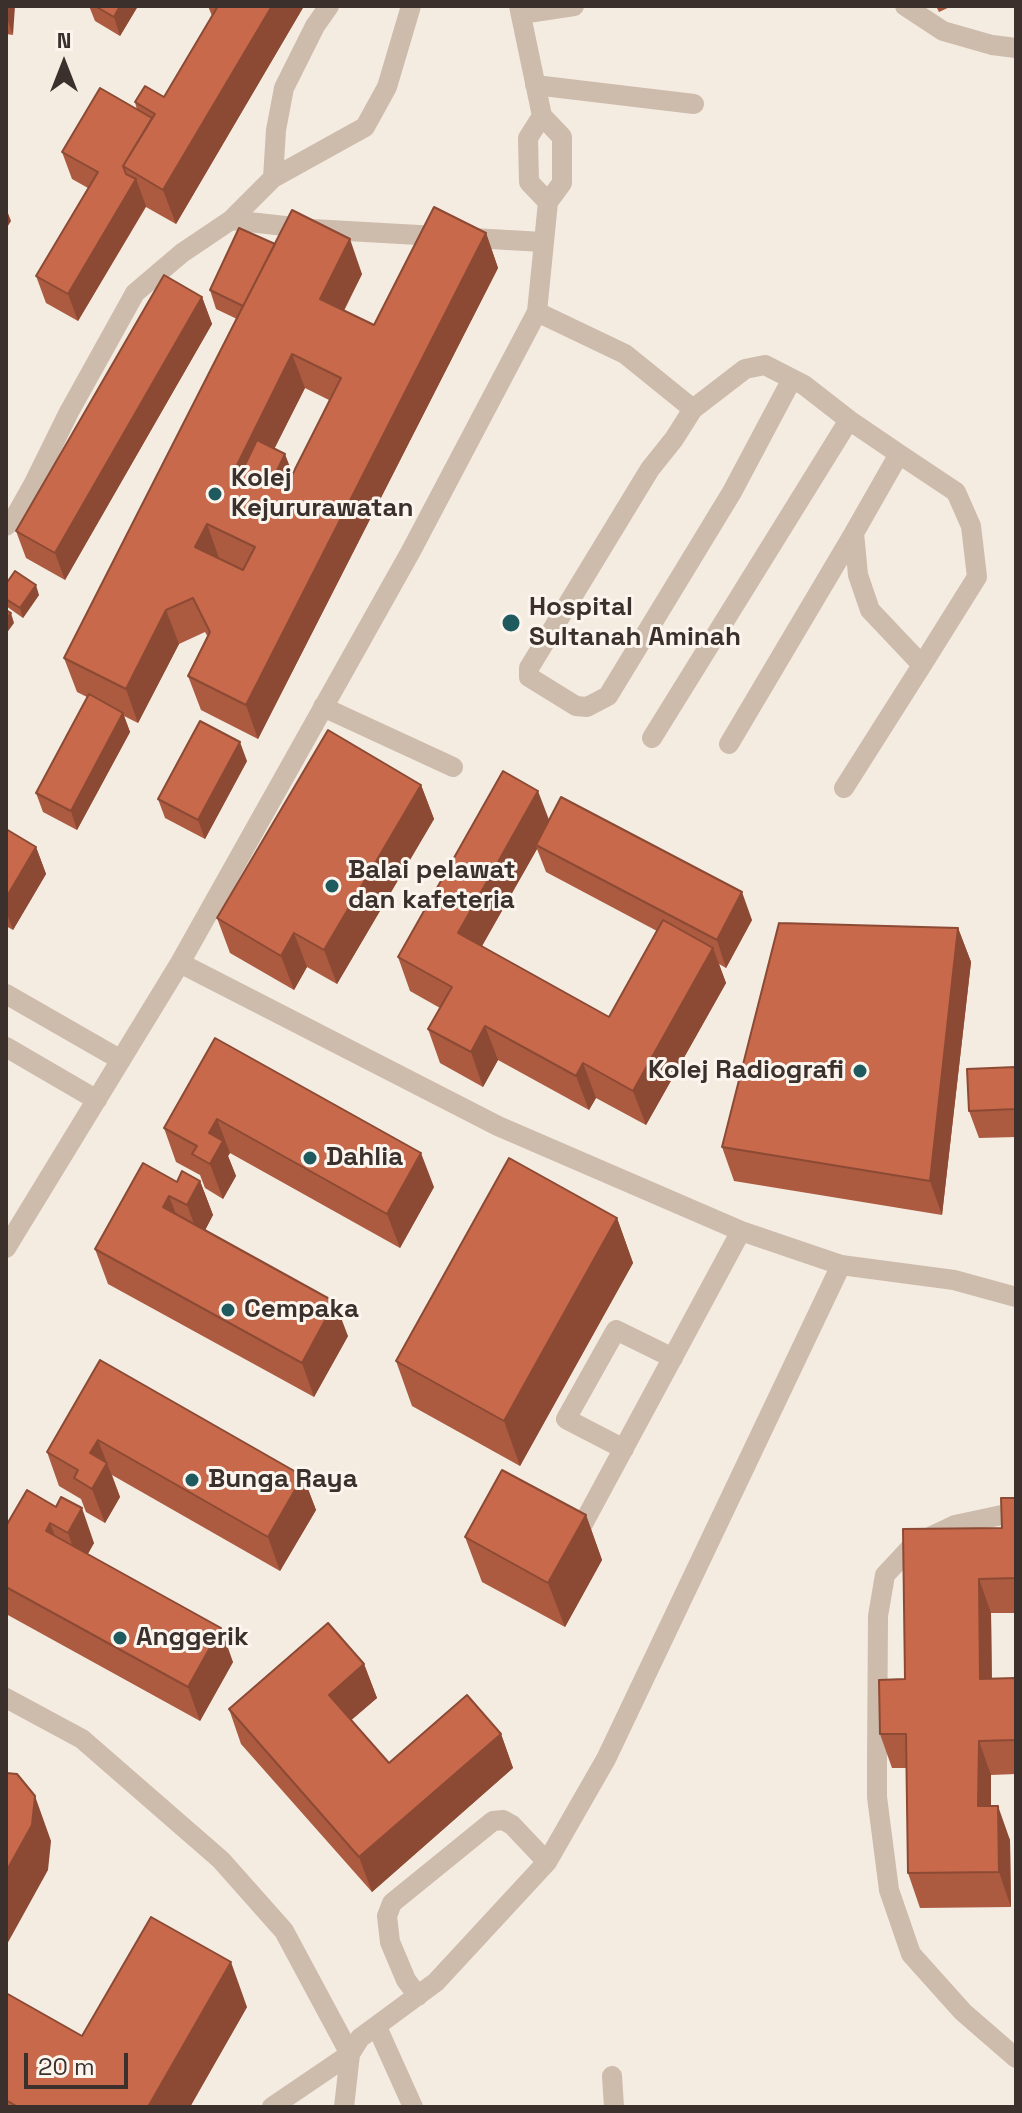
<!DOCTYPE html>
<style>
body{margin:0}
#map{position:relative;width:1022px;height:2113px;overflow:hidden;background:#f4ebe1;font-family:"Space Grotesk",sans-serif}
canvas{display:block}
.frame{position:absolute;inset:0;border:8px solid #3b302b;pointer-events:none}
.north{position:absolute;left:24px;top:24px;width:80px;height:80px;-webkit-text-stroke:6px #fbf5ee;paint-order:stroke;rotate:0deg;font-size:22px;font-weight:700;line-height:32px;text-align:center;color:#3b302b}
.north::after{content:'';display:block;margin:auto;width:28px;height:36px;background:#3b302b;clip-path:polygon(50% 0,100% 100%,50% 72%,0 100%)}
.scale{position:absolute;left:24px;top:2053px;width:104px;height:36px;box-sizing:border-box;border:4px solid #3b302b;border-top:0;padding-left:10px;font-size:24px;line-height:28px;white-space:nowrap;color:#3b302b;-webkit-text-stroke:6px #fbf5ee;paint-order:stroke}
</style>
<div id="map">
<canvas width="1022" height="2113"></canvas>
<div class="frame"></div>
<div class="north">N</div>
<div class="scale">20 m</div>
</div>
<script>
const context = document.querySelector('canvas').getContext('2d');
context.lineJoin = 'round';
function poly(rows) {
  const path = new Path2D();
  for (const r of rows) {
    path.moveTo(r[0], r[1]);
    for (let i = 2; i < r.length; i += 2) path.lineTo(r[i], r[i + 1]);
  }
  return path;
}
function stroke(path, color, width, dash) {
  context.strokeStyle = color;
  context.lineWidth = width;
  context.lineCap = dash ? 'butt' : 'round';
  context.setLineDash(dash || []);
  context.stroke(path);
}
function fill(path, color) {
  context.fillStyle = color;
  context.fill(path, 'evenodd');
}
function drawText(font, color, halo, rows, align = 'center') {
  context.font = font + ' "Space Grotesk",sans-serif';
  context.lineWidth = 6;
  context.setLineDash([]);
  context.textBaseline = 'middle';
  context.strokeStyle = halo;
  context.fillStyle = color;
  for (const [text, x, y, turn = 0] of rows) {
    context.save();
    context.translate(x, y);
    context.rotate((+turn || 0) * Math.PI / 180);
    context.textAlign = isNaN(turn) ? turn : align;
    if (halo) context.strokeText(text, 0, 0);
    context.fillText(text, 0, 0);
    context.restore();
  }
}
stroke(poly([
 [905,6,943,31,992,45,1016,48],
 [521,14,574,6],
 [535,85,694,104],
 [542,116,528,138,529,182,548,202],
 [273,178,276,130,284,88,315,26,329,6],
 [231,220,273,178,365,127,387,87,411,6],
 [537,312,625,354,693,409,674,439,650,469,529,668,529,677,576,706,587,707,608,696,732,492,792,379],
 [899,454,956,492,971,526,977,577,922,665],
 [6,526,15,517,33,485,69,412,135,293,182,253,231,220,312,229,543,242],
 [323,707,453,767],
 [652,738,849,420,804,385,765,365,745,369,693,409],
 [729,744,854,533],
 [844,788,922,665,870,610,858,575,854,533,899,454,849,420],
 [180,963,498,1126,741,1231,841,1265,954,1280,1016,1297],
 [6,994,121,1060],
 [6,1047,97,1100],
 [6,1248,180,963,411,551,537,312,548,202,562,183,562,137,542,116,519,6],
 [624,1449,566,1419,616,1330,673,1358],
 [1016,1512,955,1525,913,1545,885,1575,878,1616,877,1763,877,1797,889,1890,911,1954,963,2012,1016,2058],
 [577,1535,741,1231],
 [6,1698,82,1739,221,1860,284,1931,350,2054,344,2107],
 [418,1996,406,1980,390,1942,387,1916,392,1903,493,1821,503,1820,512,1825,547,1862],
 [377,2027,413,2107],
 [612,2076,614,2107],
 [272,2107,350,2054,360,2038,436,1982,547,1862,606,1759,841,1265]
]), '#cdbbac', 20);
fill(poly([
 [6,6,13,35,6,34],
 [89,6,138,6,120,36,95,21],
 [208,6,304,6,176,224,146,207,78,321,46,303,36,276,88,188,72,179,62,152,137,110,135,102,164,97,212,16],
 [936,6,952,6,939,12],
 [486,233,498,268,258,739,201,710,188,676,208,637,205,632,179,644,138,723,124,716,130,732,77,830,43,812,36,793,87,697,77,692,64,658,237,319,216,309,210,290,275,244,362,274,344,311,374,325],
 [305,388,329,400,293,474,274,449],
 [202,297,212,324,65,580,26,558,16,531],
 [6,584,39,595,23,618,6,606],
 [247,761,205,839,165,818,158,799],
 [421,785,434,819,337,984,307,967,294,990,230,953,217,918],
 [549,820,752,920,726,968,719,964,726,983,646,1125,596,1098,589,1110,498,1060,483,1087,440,1063,428,1029,440,1008,410,991,398,957],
 [537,849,546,872,657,931,609,1017,482,946],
 [6,829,36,847,46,874,13,930,6,926],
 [958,928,971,962,942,1215,734,1181,722,1147],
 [215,1038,434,1187,400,1248,230,1153,228,1156,236,1176,223,1199,205,1188,200,1175,176,1162,164,1128],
 [1016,1067,1016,1137,979,1138,969,1111],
 [200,1181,213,1215,205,1230,348,1336,314,1397,108,1284,95,1249,177,1182],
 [617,1218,633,1263,520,1466,412,1406,396,1361],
 [100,1360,303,1476,316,1510,280,1571,112,1475,120,1497,105,1523,86,1512,81,1499,59,1486,47,1452],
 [27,1490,94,1543,88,1554,233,1662,200,1721,6,1614,6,1526],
 [1016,1498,1016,1613,991,1613,992,1679,1016,1678,1016,1774,991,1775,991,1806,1010,1840,1011,1907,920,1908,908,1873,906,1768,892,1768,880,1734,905,1679,1002,1528],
 [586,1515,602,1560,565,1627,482,1582,465,1537],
 [364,1664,377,1698,351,1720,389,1763,501,1734,513,1768,372,1892,241,1744,229,1709],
 [6,1993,82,2036,247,2007,190,2107,6,2107]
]), '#ac5a40');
fill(poly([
 [6,6,15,6,13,35,6,16],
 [120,6,138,6,120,36,114,17],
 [272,6,304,6,176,224,163,190],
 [136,179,146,206,78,321,68,294],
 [6,208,11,221,6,229],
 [486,233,498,268,258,739,246,705],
 [350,239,362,274,332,333,320,299],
 [202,297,212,324,65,580,55,553],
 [292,354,305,388,249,499,237,465],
 [285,454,298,488,283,517,271,483],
 [207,524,219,558,208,581,195,547],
 [36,585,39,595,23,618,20,608],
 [166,610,179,644,138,723,126,689],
 [11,613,14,623,6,634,6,619],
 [123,713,130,732,77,830,71,811],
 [240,742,247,761,205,839,198,820],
 [421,785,434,819,337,984,324,950],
 [538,791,551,825,536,845,537,849,470,967,458,933],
 [36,847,46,874,13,930,6,911,6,898],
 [742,892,752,920,726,968,717,940],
 [958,928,971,962,942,1215,930,1181],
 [294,933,307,967,294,990,281,956],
 [713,948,726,983,646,1125,633,1091],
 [485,1026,498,1060,483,1087,471,1052],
 [583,1063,596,1098,589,1110,576,1076],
 [217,1119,230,1153,228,1156,236,1176,223,1199,210,1164,209,1133],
 [421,1153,434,1187,400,1248,387,1214],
 [200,1181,213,1215,200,1240,187,1205],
 [169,1196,182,1230,163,1207],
 [617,1218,633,1263,520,1466,504,1421],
 [335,1302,348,1336,314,1397,302,1363],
 [98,1440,120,1497,105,1523,92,1489,90,1453],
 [303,1476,316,1510,280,1571,268,1537],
 [82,1508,94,1543,80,1567,68,1533],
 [586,1515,602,1560,565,1627,548,1583],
 [50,1523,63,1558,46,1531],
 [979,1579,991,1613,992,1713,980,1679],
 [221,1628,233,1662,200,1721,188,1687],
 [364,1664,377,1698,341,1729,329,1695],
 [501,1734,513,1768,372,1892,359,1857],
 [979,1741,991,1775,991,1841,978,1806],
 [35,1796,51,1841,48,1870,6,1946,6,1872],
 [998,1806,1010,1840,1011,1907,999,1872],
 [231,1962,247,2007,190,2107,148,2107]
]), '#8c4a34');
const building = poly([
 [95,6,120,6,114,17,95,6],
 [218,6,272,6,163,190,123,166,155,114,135,102,145,86,164,97,218,6],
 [100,88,152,118,123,166,126,174,136,179,68,294,36,276,98,172,62,152,100,88],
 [434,207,486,233,246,705,188,676,210,632,193,598,166,610,126,689,64,658,292,210,350,239,320,299,374,325,434,207],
 [292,354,341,378,285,489,271,483,285,454,257,440,243,469,237,465,292,354],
 [207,524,255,547,243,570,195,547,207,524],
 [239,228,275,244,243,306,210,290,239,228],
 [164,275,202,297,55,553,16,531,164,275],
 [15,571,36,585,20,608,6,599,6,584,15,571],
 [6,610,11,613,6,619,6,610],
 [89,694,123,713,71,811,36,793,89,694],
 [200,721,240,742,198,820,158,799,200,721],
 [328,730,421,785,324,950,294,933,281,956,217,918,328,730],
 [503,771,538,791,458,933,609,1017,663,920,713,948,633,1091,583,1063,576,1076,485,1026,471,1052,428,1029,452,987,398,957,503,771],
 [561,797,742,892,717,940,536,845,561,797],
 [6,829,36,847,6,898,6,829],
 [779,923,958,928,930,1181,722,1147,779,923],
 [215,1038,421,1153,387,1214,217,1119,209,1133,223,1141,210,1164,192,1154,197,1146,164,1128,215,1038],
 [1016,1067,1016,1109,969,1111,967,1069,1016,1067],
 [509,1158,617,1218,504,1421,396,1361,509,1158],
 [143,1163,177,1182,182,1171,200,1181,187,1205,169,1196,163,1207,335,1302,302,1363,95,1249,143,1163],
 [100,1360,303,1476,268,1537,98,1440,90,1453,107,1463,92,1489,74,1478,78,1470,47,1452,100,1360],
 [502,1470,586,1515,548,1583,465,1537,502,1470],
 [27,1490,56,1507,61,1497,82,1508,68,1533,50,1523,46,1531,221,1628,188,1687,6,1587,6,1526,27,1490],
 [1001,1498,1016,1498,1016,1578,979,1579,980,1679,1016,1678,1016,1740,979,1741,978,1806,998,1806,999,1872,908,1873,906,1734,880,1734,879,1680,905,1679,903,1529,1002,1528,1001,1498],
 [328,1623,364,1664,329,1695,389,1763,467,1695,501,1734,359,1857,229,1709,328,1623],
 [6,1773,17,1774,35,1796,32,1825,6,1872,6,1773],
 [151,1917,231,1962,148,2107,18,2107,6,2100,6,1993,82,2036,151,1917]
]);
fill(building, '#c8694b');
stroke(building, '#8c4a34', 2);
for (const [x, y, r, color] of [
 [215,494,8,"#1f5a5e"],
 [511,623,10,"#1f5a5e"],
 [332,886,8,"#1f5a5e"],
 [860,1071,8,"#1f5a5e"],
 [310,1158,8,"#1f5a5e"],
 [228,1310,8,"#1f5a5e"],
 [192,1480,8,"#1f5a5e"],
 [120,1638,8,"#1f5a5e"]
]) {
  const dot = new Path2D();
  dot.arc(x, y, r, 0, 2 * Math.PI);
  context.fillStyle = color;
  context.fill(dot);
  stroke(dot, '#fbf5ee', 3);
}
drawText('bold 26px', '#3b302b', '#fbf5ee', [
 ["Kolej",231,479],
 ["Kejururawatan",231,509],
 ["Hospital",529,608],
 ["Sultanah Aminah",529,638],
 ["Balai pelawat",348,871],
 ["dan kafeteria",348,901],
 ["Kolej Radiografi",844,1071,"right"],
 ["Dahlia",326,1158],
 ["Cempaka",244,1310],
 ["Bunga Raya",208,1480],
 ["Anggerik",136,1638]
], 'left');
</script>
